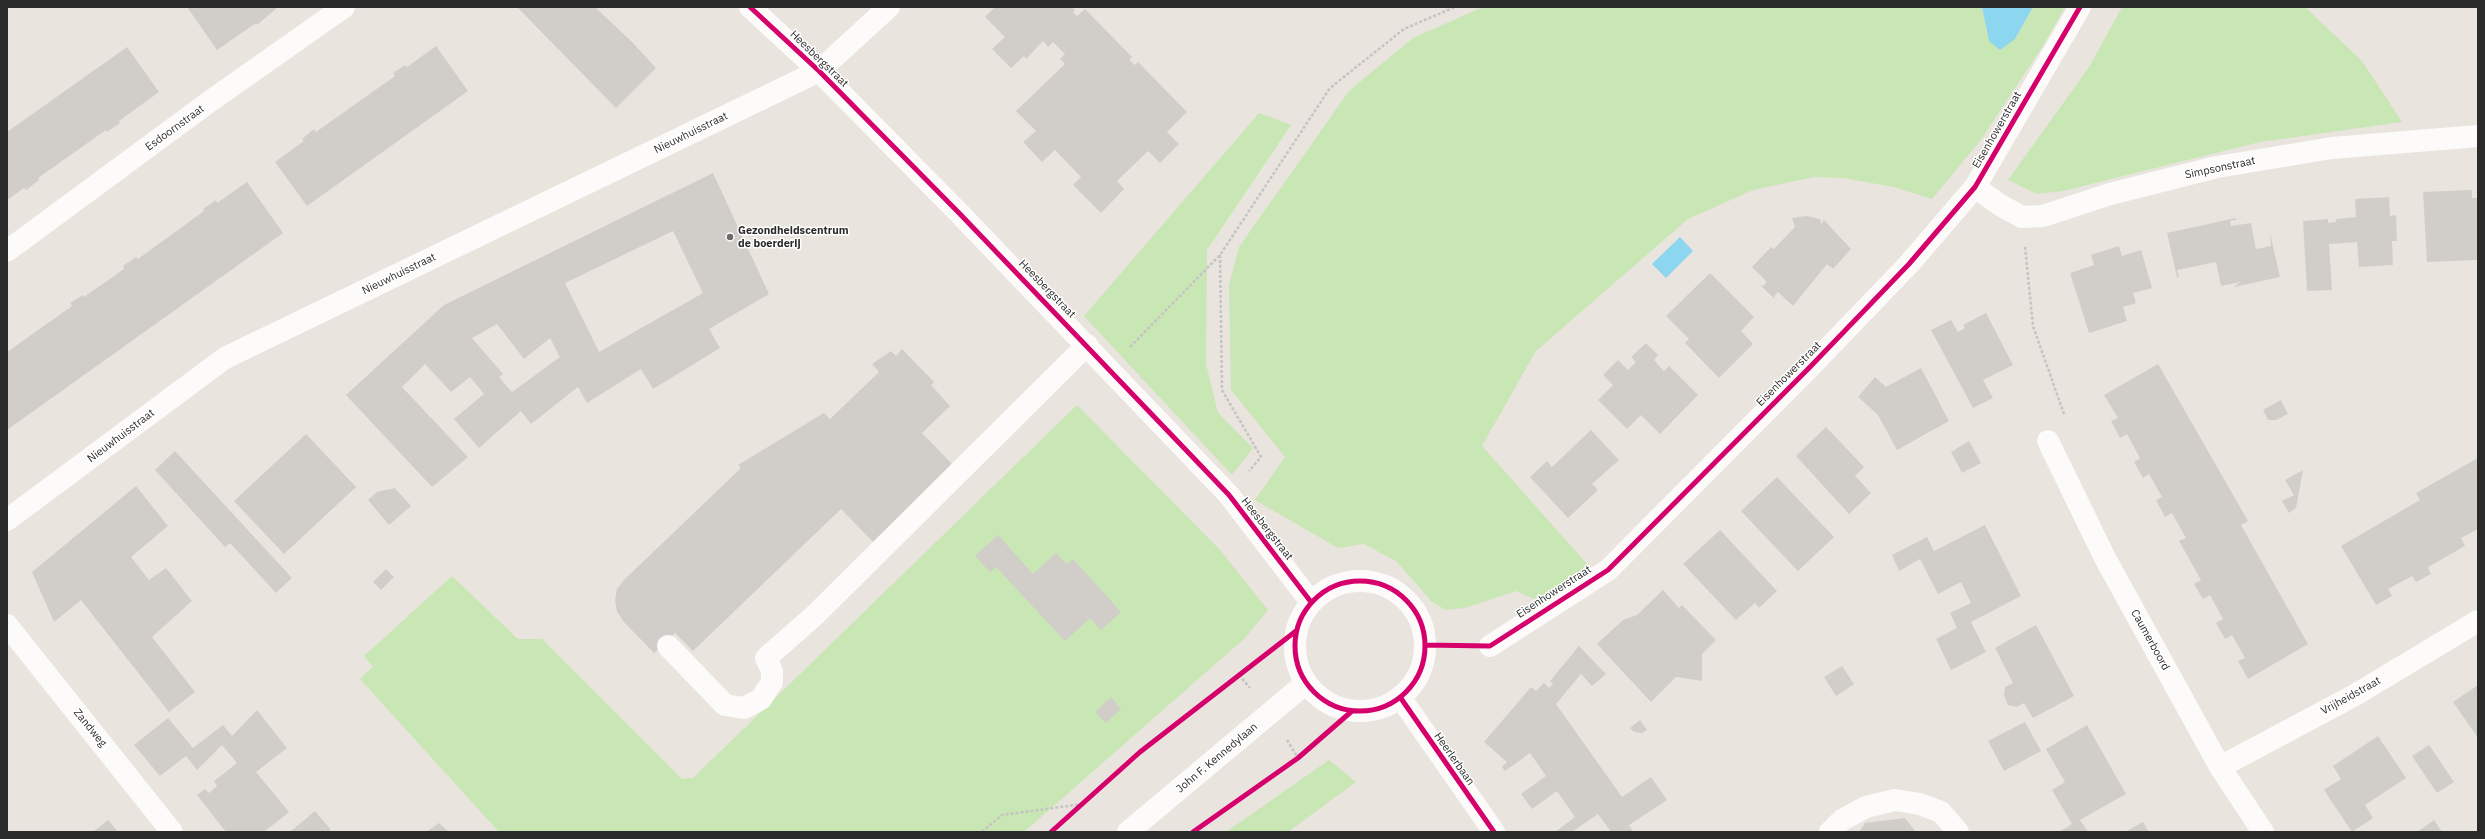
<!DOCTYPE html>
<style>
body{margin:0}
#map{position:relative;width:2485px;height:839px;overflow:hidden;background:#e9e4de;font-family:"IBM Plex Sans",sans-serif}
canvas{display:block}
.frame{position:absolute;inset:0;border:8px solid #2a2a2a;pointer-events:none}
</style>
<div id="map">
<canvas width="2485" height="839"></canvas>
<div class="frame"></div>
</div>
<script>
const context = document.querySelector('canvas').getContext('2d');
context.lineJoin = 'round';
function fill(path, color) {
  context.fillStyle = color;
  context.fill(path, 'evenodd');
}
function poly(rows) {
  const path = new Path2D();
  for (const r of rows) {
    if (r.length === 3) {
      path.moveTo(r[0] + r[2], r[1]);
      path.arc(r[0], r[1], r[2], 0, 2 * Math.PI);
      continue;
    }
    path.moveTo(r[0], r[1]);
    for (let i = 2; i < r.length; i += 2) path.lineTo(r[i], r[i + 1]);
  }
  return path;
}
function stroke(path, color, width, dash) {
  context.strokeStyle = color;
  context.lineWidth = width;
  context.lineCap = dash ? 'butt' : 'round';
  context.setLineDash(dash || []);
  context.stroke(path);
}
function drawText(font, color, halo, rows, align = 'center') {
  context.font = font + ' "IBM Plex Sans",sans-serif';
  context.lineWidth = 3;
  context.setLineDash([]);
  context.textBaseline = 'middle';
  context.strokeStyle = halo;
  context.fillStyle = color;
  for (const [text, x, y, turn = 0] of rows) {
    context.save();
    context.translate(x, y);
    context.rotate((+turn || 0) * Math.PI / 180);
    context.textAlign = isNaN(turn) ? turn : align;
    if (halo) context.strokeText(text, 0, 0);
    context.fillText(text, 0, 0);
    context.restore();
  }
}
fill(poly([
 [1483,7,1982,7,1989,41,2015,39,2033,7,2065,7,2044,44,1980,141,1932,199,1894,187,1843,178,1814,177,1753,190,1688,219,1536,351,1482,446,1587,564,1573,583,1546,597,1534,599,1516,591,1465,608,1446,610,1432,602,1396,561,1364,544,1338,548,1255,500,1285,457,1231,390,1229,285,1239,247,1349,91,1413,38],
 [2122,7,2305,7,2362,61,2402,122,2260,142,2063,191,2037,194,2008,180,2089,67],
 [1259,113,1291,125,1207,250,1206,364,1218,413,1253,448,1232,475,1084,316],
 [1077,405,1221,551,1268,610,1245,638,1024,832,499,832,360,679,373,667,364,656,452,576,518,639,542,639,682,779,693,778],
 [1329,760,1356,782,1288,832,1226,832]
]), '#c9e6b5');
fill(poly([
 [1982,7,2033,7,2015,39,2000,50,1989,41],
 [1680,237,1693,251,1666,278,1652,264]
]), '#8dd6f0');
fill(poly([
 [187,7,278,7,257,25,256,23,217,50],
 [517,7,595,7,632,42,656,68,616,108],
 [995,7,1072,7,1075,10,1073,12,1077,16,1085,9,1132,57,1129,60,1135,65,1138,62,1187,112,1167,132,1179,144,1160,163,1148,151,1117,181,1124,189,1101,213,1073,185,1081,177,1055,150,1042,162,1023,142,1036,131,1016,111,1065,64,1060,59,1065,54,1053,42,1048,47,1043,41,1026,59,1024,56,1011,68,992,49,1005,37,985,17],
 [436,46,468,91,307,206,275,162,304,141,302,139,314,129,316,132,395,76,393,73,405,65,407,67],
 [127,47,159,92,119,121,120,123,107,132,106,130,38,178,39,180,26,190,24,188,7,200,7,132],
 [713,173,769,294,709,329,720,348,653,389,641,369,587,403,578,387,531,424,521,411,479,448,454,419,484,394,470,377,451,392,425,364,402,387,468,457,432,487,346,395,444,305],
 [673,231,703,293,599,352,565,283],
 [497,324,524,359,550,338,560,357,512,392,499,377,503,374,472,338],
 [247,182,283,233,7,430,7,352,72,306,70,303,83,295,84,297,124,269,123,266,136,257,138,259,204,211,203,209,216,200,217,203],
 [2472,190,2472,198,2478,198,2478,260,2427,262,2423,192],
 [2389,197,2390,216,2396,215,2397,241,2392,241,2393,265,2359,267,2357,242,2329,244,2332,290,2307,291,2303,221,2328,219,2328,223,2336,222,2336,219,2356,217,2355,199],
 [1806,216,1820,219,1821,224,1824,220,1851,249,1833,269,1827,264,1793,306,1778,292,1774,296,1775,299,1760,285,1763,286,1767,282,1752,267,1771,247,1774,249,1795,227,1792,218],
 [2236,218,2236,220,2230,221,2231,226,2251,223,2256,249,2271,246,2270,233,2280,277,2234,287,2240,282,2221,286,2216,262,2177,270,2179,277,2177,277,2167,233],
 [2119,246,2122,256,2141,250,2152,288,2133,293,2136,303,2123,307,2127,321,2089,333,2070,273,2094,265,2091,255],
 [1710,273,1754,317,1741,331,1753,344,1719,378,1685,343,1689,339,1666,316],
 [1986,313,2013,365,1983,380,1993,398,1973,408,1931,330,1951,320,1958,332,1965,328,1963,325],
 [1646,343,1658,355,1654,360,1664,371,1669,366,1698,395,1660,434,1641,415,1627,429,1598,400,1613,385,1603,375,1618,360,1628,370,1636,362,1631,357],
 [902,349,934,382,931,385,950,406,922,433,954,466,874,543,841,509,693,651,675,633,654,653,624,622,617,612,615,600,617,589,625,579,741,468,738,465,824,413,830,419,879,372,872,364,891,351,896,356],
 [2158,364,2248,521,2241,525,2308,644,2248,679,2238,661,2245,658,2232,635,2225,639,2216,623,2223,619,2210,595,2203,599,2194,584,2201,580,2179,541,2186,538,2172,513,2165,517,2156,500,2162,497,2149,474,2143,478,2134,462,2140,458,2127,434,2120,438,2111,421,2118,418,2104,395],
 [1921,368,1949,421,1897,450,1878,415,1858,397,1875,377,1886,387],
 [2281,400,2288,414,2276,420,2268,420,2263,410],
 [1826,427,1864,467,1855,476,1871,493,1849,514,1796,456],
 [1591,430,1619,460,1592,484,1598,490,1568,518,1530,477,1547,461,1552,467],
 [306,434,356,487,284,554,234,501],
 [1969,441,1981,463,1962,473,1951,452],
 [175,451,292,578,276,593,230,543,225,547,155,470],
 [2478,458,2478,529,2461,538,2465,546,2428,567,2431,574,2416,582,2412,576,2388,589,2392,596,2376,605,2341,546,2420,500,2416,493],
 [2303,470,2296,508,2289,513,2282,501,2294,495,2285,480],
 [1777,477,1834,537,1798,571,1741,511],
 [136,486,168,526,131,557,149,580,166,568,192,601,152,637,195,692,169,712,81,600,54,622,32,572],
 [395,488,411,506,389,525,368,500,377,492],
 [1985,525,2021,596,1971,622,1986,652,1951,670,1936,639,1957,628,1950,613,1971,603,1961,582,1938,594,1920,559,1899,571,1892,555,1927,537,1934,551],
 [1720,530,1777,591,1759,608,1755,603,1736,620,1683,564],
 [998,535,1033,574,1056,553,1067,564,1073,559,1121,612,1101,630,1090,618,1065,641,996,567,990,572,975,556],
 [386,569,394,577,381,590,373,582],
 [1663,590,1679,608,1682,605,1716,640,1702,654,1702,681,1676,677,1651,702,1597,644,1623,620,1637,615],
 [2036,625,2074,696,2033,718,2024,703,2017,707,2008,705,2004,695,2005,687,2013,683,1995,648],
 [1579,646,1606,674,1592,686,1581,674,1556,704,1622,797,1651,777,1667,800,1629,825,1633,832,1611,832,1598,814,1572,832,1555,832,1575,817,1557,791,1532,809,1521,794,1546,776,1530,753,1505,771,1502,767,1507,762,1484,742,1531,687,1536,691,1544,683,1549,688,1553,684,1550,681],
 [1842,666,1854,684,1836,696,1824,677],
 [2478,685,2478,738,2453,702],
 [1111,697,1121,709,1106,723,1095,712],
 [257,710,287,748,256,772,289,812,264,832,226,832,197,795,205,789,209,793,217,786,214,781,237,763,222,745,197,770,186,756,160,776,134,745,168,718,193,748,223,725,232,736],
 [1640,720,1647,730,1642,733,1634,732,1630,728],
 [2025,722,2041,751,2004,771,1988,741],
 [2087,725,2126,794,2076,822,2080,820,2088,832,2059,832,2072,824,2052,790,2065,782,2046,749],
 [2378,736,2406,778,2365,805,2373,818,2352,832,2324,790,2341,779,2333,766],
 [2429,745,2454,782,2437,793,2412,756],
 [315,811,331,830,329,832,290,832],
 [1905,818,1916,832,1859,832,1865,823],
 [108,820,118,832,93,832],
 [2434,820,2442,832,2417,832],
 [2143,822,2149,832,2125,832],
 [439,823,449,832,426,832]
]), '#d1ceca');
stroke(poly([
 [2025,247,2033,326,2064,414],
 [1220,255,1222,390,1261,457,1249,471],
 [1130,347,1220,255,1330,88,1404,29,1455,7],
 [1239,675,1250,688],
 [1287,740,1298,758],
 [982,832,1002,815,1083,804]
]), '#c5c4c3', 2.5, [3, 2]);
stroke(poly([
 [750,7,819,71,960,214,1229,495,1311,602],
 [1975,187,2000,205,2022,217,2043,216,2110,194,2217,167,2332,148,2478,136],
 [7,251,209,102,344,7],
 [2048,441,2105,558,2220,767,2263,832],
 [7,520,225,358,819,71,889,7],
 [1360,646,65],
 [7,625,172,832],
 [668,646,725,705,744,708,761,699,772,682,772,671,766,658,815,615,1087,345],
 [1490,646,1608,570,1809,368,1909,264,1975,187,2080,7],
 [1400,697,1494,832],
 [2220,767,2355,695,2478,621],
 [1128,832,1306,683],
 [1830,832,1842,820,1866,807,1895,800,1920,804,1941,812,1958,832]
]), '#fcfbfa', 22);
stroke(poly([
 [750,7,819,71,960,214,1229,495,1311,602],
 [1360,646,65],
 [1425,645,1490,646,1608,570,1809,368,1909,264,1975,187,2080,7],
 [1400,697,1494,832],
 [1051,832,1140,752,1296,631],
 [1193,832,1298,758,1352,711]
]), '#d6006c', 5);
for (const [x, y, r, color] of [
 [730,237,4,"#6d6b69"]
]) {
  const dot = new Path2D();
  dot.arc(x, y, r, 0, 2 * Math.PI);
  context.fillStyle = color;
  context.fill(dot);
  stroke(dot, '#fff', 1.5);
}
drawText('11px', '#2a2a2a', '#fff', [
 ["Heesbergstraat",819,59,44],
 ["Esdoornstraat",175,128,-36],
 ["Eisenhowerstraat",1997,130,-60],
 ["Nieuwhuisstraat",691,133,-26],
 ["Simpsonstraat",2220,168,-12],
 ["Nieuwhuisstraat",399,274,-26],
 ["Heesbergstraat",1047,289,46],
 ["Eisenhowerstraat",1789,374,-45],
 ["Nieuwhuisstraat",121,436,-37],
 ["Heesbergstraat",1267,529,52],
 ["Eisenhowerstraat",1554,592,-33],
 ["Caumerboord",2150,640,61],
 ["Vrijheidstraat",2351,696,-29],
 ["Zandweg",90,728,51],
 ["John F. Kennedylaan",1217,758,-40],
 ["Heerlerbaan",1454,759,55]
]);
drawText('bold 11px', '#2a2a2a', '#fff', [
 ["Gezondheidscentrum",738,231],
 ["de boerderij",738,244]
], 'left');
</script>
